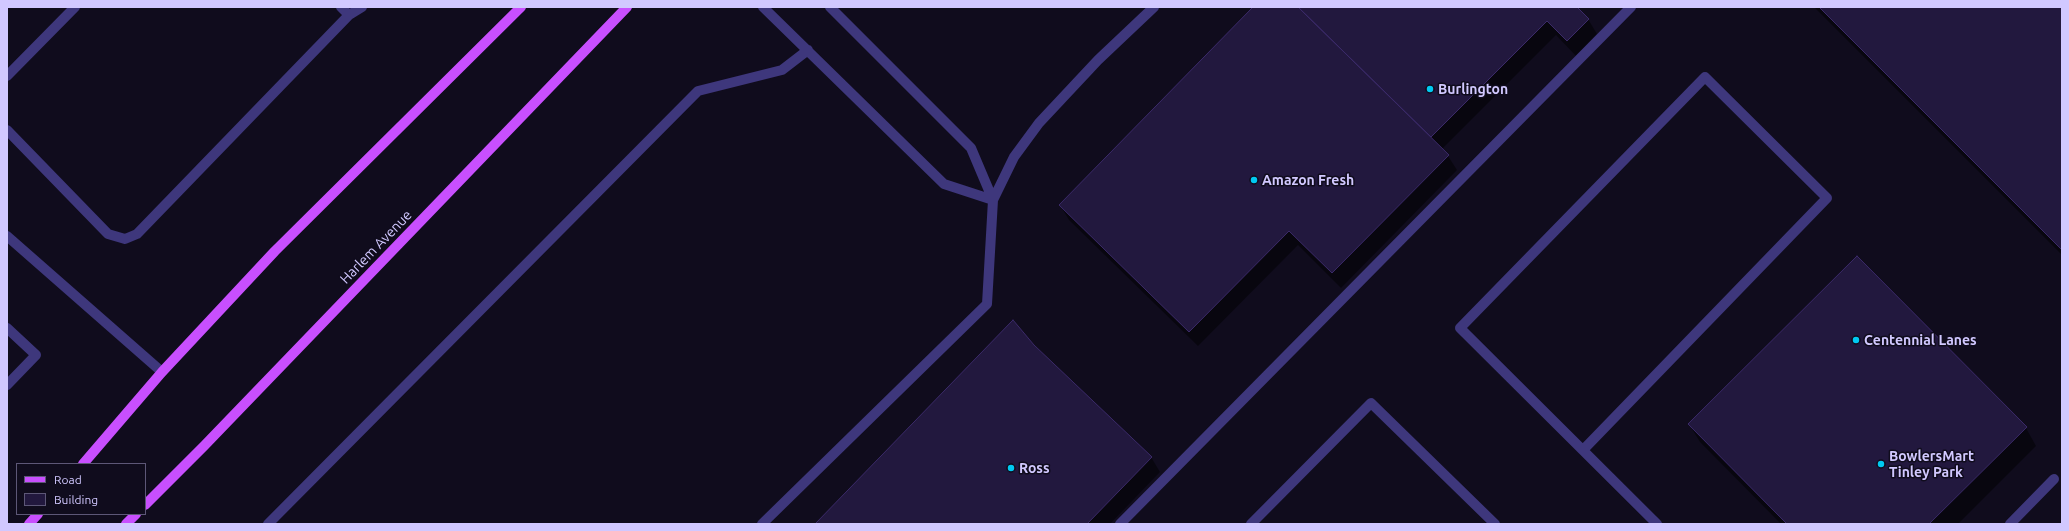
<!DOCTYPE html>
<style>
body{margin:0}
#map{position:relative;width:2069px;height:531px;overflow:hidden;background:#100c1d;font-family:Ubuntu,sans-serif}
canvas{display:block}
.frame{position:absolute;inset:0;border:8px solid #d1c8ff;pointer-events:none}
.legend{position:absolute;left:16px;top:463px;width:130px;height:52px;box-sizing:border-box;background:#100c1d;border:1px solid #5d5777;margin:0;padding:5px 7px;list-style:none;font-size:12px;color:#d1c8ff}
.legend li{display:flex;align-items:center;gap:8px;height:20px}
.legend b{width:20px;border:1px solid #5d5777}
</style>
<div id="map">
<canvas width="2069" height="531"></canvas>
<div class="frame"></div>
<ul class="legend">
<li><b style="height:5px;background:#c84ffe"></b>Road</li>
<li><b style="height:11px;background:#22183e"></b>Building</li>
</ul>
</div>
<script>
const context = document.querySelector('canvas').getContext('2d');
context.lineJoin = 'round';
function fill(path, color) {
  context.fillStyle = color;
  context.fill(path, 'evenodd');
}
function poly(rows) {
  const path = new Path2D();
  for (const r of rows) {
    path.moveTo(r[0], r[1]);
    for (let i = 2; i < r.length; i += 2) path.lineTo(r[i], r[i + 1]);
  }
  return path;
}
function stroke(path, color, width, dash) {
  context.strokeStyle = color;
  context.lineWidth = width;
  context.lineCap = dash ? 'butt' : 'round';
  context.setLineDash(dash || []);
  context.stroke(path);
}
function drawText(font, color, halo, rows, align = 'center') {
  context.font = font + ' Ubuntu,sans-serif';
  context.lineWidth = 3;
  context.setLineDash([]);
  context.textBaseline = 'middle';
  context.strokeStyle = halo;
  context.fillStyle = color;
  for (const [text, x, y, turn = 0] of rows) {
    context.save();
    context.translate(x, y);
    context.rotate((+turn || 0) * Math.PI / 180);
    context.textAlign = isNaN(turn) ? turn : align;
    if (halo) context.strokeText(text, 0, 0);
    context.fillText(text, 0, 0);
    context.restore();
  }
}
fill(poly([
 [1255,7,1576,7,1588,19,1597,34,1576,56,1556,35,1442,149,1448,156,1457,170,1341,288,1298,245,1198,346,1069,220,1060,205],
 [1814,7,2062,7,2062,255],
 [1857,257,2026,428,2036,446,1958,524,1781,524,1700,442,1689,424],
 [1034,345,1151,457,1160,472,1110,524,817,524]
]), '#0007');
const building = poly([
 [1253,7,1298,7,1449,155,1332,273,1289,231,1189,332,1059,205,1253,7],
 [1298,7,1577,7,1589,19,1567,41,1547,21,1431,137,1298,7],
 [1819,7,2062,7,2062,250,1819,7],
 [1857,256,2027,427,1929,524,1787,524,1688,424,1857,256],
 [1013,320,1034,345,1152,457,1087,524,815,524,1013,320]
]);
fill(building, '#22183e');
stroke(building, '#3b2a69', 1);
stroke(poly([
 [763,7,944,184,993,200],
 [830,7,971,148,993,200],
 [349,15,362,7],
 [7,76,75,7],
 [7,130,108,234,125,239,137,234,349,15,341,7],
 [7,236,162,372],
 [7,328,36,355,7,385],
 [1583,450,1827,198,1705,77,1460,328,1657,524],
 [268,524,698,91,782,70,808,50],
 [762,524,987,304,993,200,1014,157,1039,123,1098,60,1154,7],
 [1120,524,1631,7],
 [1251,524,1371,403,1495,524],
 [2010,524,2054,479]
]), '#3e377c', 10);
stroke(poly([
 [83,464,162,372,275,251,521,7],
 [145,505,204,446,627,7],
 [29,524,38,514],
 [126,524,136,514]
]), '#c84ffe', 10);
for (const [x, y, r, color] of [
 [1430,89,4,"#01c9f1"],
 [1254,180,4,"#01c9f1"],
 [1856,340,4,"#01c9f1"],
 [1881,464,4,"#01c9f1"],
 [1011,468,4,"#01c9f1"]
]) {
  const dot = new Path2D();
  dot.arc(x, y, r, 0, 2 * Math.PI);
  context.fillStyle = color;
  context.fill(dot);
  stroke(dot, '#100c1d', 1.5);
}
drawText('bold 14px', '#d1c8ff', '#100c1d', [
 ["Burlington",1438,89],
 ["Amazon Fresh",1262,180],
 ["Centennial Lanes",1864,340],
 ["BowlersMart",1889,456],
 ["Tinley Park",1889,472],
 ["Ross",1019,468]
], 'left');
drawText('14px', '#d1c8ff', '#100c1d', [
 ["Harlem Avenue",376,247,-46]
]);
</script>
